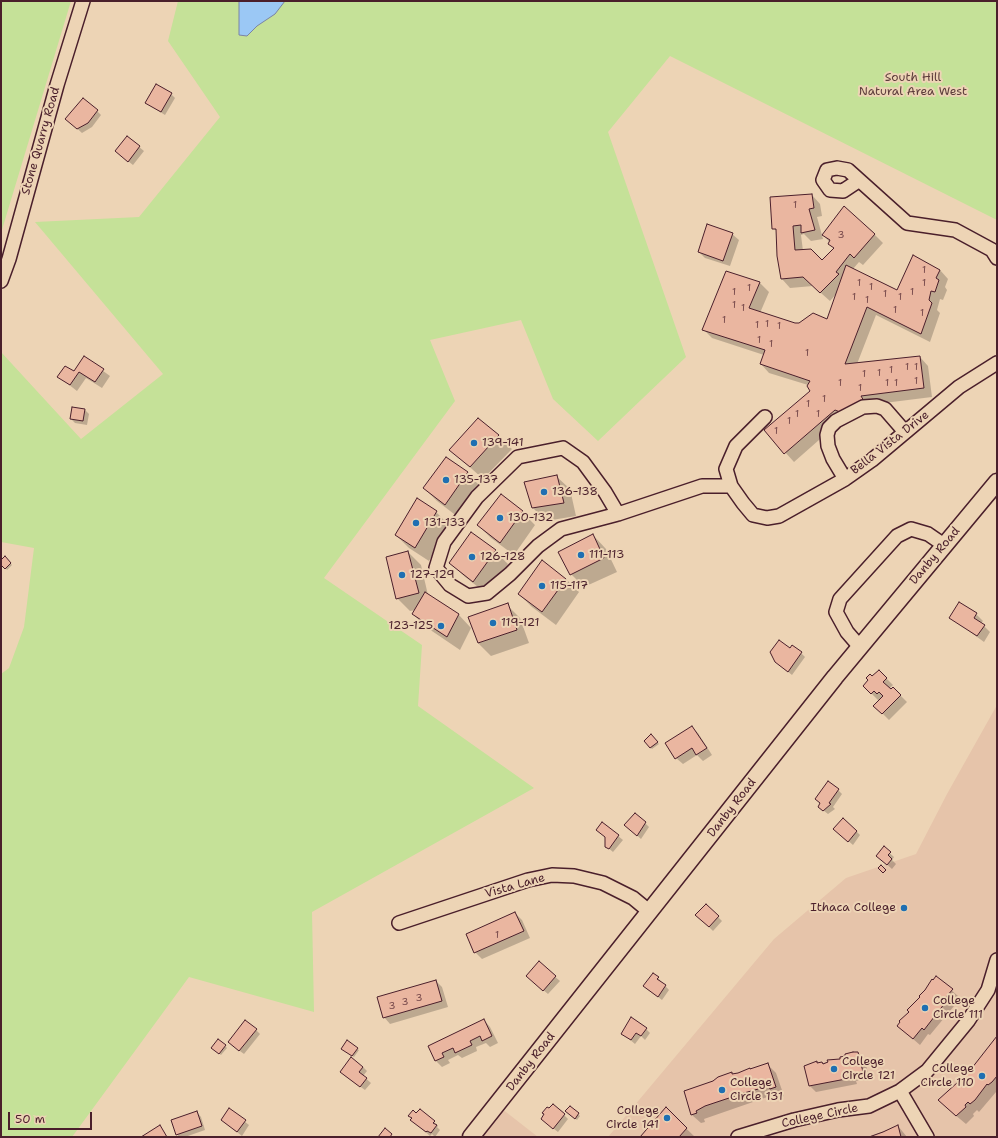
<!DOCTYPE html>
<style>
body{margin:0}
#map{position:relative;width:998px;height:1138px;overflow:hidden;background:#edd4b5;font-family:"Shantell Sans",sans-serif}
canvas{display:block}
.frame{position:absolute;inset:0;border:2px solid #4a1f2b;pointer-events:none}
.scale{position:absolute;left:8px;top:1112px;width:84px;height:18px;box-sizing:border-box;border:2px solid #4a1f2b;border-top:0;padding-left:5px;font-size:12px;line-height:14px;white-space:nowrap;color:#4a1f2b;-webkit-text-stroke:3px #edd4b5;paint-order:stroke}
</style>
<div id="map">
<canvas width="998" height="1138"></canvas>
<div class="frame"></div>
<div class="scale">50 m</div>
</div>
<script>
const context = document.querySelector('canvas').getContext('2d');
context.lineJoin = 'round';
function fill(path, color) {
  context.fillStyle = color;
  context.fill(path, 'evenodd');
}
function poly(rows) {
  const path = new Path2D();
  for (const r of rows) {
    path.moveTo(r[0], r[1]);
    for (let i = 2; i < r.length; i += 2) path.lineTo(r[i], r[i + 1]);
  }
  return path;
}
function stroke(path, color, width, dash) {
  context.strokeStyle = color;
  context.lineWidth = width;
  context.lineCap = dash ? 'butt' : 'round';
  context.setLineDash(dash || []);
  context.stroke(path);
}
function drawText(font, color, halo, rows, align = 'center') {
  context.font = font + ' "Shantell Sans",sans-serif';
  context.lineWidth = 4;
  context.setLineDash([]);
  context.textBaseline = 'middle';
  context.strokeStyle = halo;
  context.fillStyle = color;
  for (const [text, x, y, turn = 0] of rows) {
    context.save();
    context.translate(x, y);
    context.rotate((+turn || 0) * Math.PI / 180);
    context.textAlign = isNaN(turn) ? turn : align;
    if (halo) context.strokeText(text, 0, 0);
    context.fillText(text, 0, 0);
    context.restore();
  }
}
fill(poly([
 [997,705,997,1137,608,1137,774,939,846,878,916,854,947,794],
 [497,1105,538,1137,471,1137]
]), '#e6c4aa');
fill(poly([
 [1,1,71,1,1,233],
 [178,1,997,1,997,220,670,56,608,132,686,357,598,441,553,399,521,320,430,340,455,401,324,578,422,645,418,706,534,788,312,912,314,1012,189,977,72,1137,1,1137,1,674,9,668,24,627,34,548,1,542,1,352,81,439,163,374,35,222,139,217,220,117,168,41]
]), '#c5e198');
const water = poly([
 [239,1,285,1,275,14,257,26,247,36,239,35,239,1]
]);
fill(water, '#9bc8f5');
stroke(water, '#7b84a4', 1);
fill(poly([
 [171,94,175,98,165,115,146,103],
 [97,111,101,115,92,127,82,133,71,123],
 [127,137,144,151,133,165,120,155],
 [812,195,820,204,822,216,817,217,823,239,811,241,804,234,801,235,803,251,822,262,835,248,823,235,874,234,883,243,863,265,859,262,853,269,898,292,914,256,940,270,948,279,945,287,947,290,943,300,940,299,937,310,940,313,930,342,876,315,857,364,920,357,928,366,932,397,868,405,844,418,794,462,765,430,811,391,808,385,769,373,761,364,764,355,712,338,704,330,726,272,760,283,769,292,760,313,795,324,827,320,837,293,830,301,813,286,790,288,782,279,777,231,773,228],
 [732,234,739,240,730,266,705,258,699,252],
 [84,357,110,376,102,388,86,378,77,391,59,377,74,373],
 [85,410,89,414,87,425,75,423,71,419],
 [479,419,512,449,483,479,451,450],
 [467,473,480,486,458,517,437,501,424,488],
 [556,476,570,489,576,516,546,521,533,508],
 [436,512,449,525,429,561,409,548,396,535],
 [522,512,535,525,514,555,491,538,478,525],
 [593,535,606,549,617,572,584,587,571,574],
 [495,551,508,564,487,594,464,576,451,563],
 [408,552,421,565,428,595,458,614,471,628,460,650,426,627,413,614,416,610,410,611,397,598],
 [5,557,12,565,7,570,1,563],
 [566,579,579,592,556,625,532,607,519,594],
 [507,605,520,618,529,643,491,656,478,643],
 [976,614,983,621,981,623,990,632,984,642,950,617],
 [790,649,801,653,805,657,792,675,776,662],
 [879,671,893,685,889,689,891,690,893,688,907,702,889,720,875,706,879,701,864,686],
 [692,727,698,733,712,755,703,761,697,755,683,764,676,758],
 [651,736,659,744,652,749,651,748],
 [838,790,842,794,833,807,835,809,828,814,819,807],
 [645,823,649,827,641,839,630,829],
 [603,824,623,840,613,852,606,846,606,838,598,830],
 [856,831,860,835,853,845,839,833],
 [884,848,894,857,892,860,896,864,892,869,881,859],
 [706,905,722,921,713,931,697,915],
 [515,913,522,920,530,938,482,959,475,952],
 [539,963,560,981,548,994,531,980],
 [936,977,958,996,952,1004,954,1006,930,1035,928,1034,920,1045,898,1026,925,990],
 [658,978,669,990,662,1000,649,990],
 [436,981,442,987,448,1007,390,1024,384,1017],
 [484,1020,490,1027,498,1043,490,1047,486,1043,476,1047,477,1051,462,1058,458,1055,448,1060,450,1063,442,1067,436,1061,429,1046],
 [646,1029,650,1033,645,1040,641,1036,635,1044,623,1034],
 [256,1030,260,1034,244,1054,233,1046],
 [997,1038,997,1093,996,1092,979,1112,977,1110,973,1114,974,1116,966,1124,948,1109,960,1083],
 [225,1046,227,1048,221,1055,214,1049],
 [357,1049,359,1050,354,1057,344,1050],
 [858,1053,865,1060,869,1078,856,1081,857,1084,816,1092,810,1086,818,1064,841,1060],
 [768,1065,776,1073,784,1096,780,1098,776,1094,704,1119,705,1122,701,1123,692,1115,685,1092],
 [363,1067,367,1071,363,1076,371,1083,365,1090,345,1076],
 [666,1109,695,1137,641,1137],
 [230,1110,249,1125,242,1136,222,1120],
 [197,1112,201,1117,205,1130,185,1137,179,1137,177,1134],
 [568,1113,578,1114,580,1116,577,1120],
 [416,1114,434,1122,438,1126,437,1127,440,1130,435,1137,432,1134,430,1136,416,1124],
 [564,1115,568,1119,558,1132,546,1123],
 [898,1126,907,1137,868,1137]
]), '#0003');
const building = poly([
 [156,84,172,93,161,112,145,103,156,84],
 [83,98,98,110,88,123,77,129,65,119,83,98],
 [127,136,140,146,128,162,115,151,127,136],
 [812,194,814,208,809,209,815,230,801,233,801,225,793,226,795,250,811,249,822,260,834,248,828,244,830,240,822,235,844,206,875,234,854,258,850,254,836,272,839,274,820,293,803,277,781,279,777,256,776,229,772,229,770,197,812,194],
 [707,224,733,233,723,261,698,252,707,224],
 [913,255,940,270,936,278,939,280,935,292,931,291,929,300,932,303,921,334,867,307,845,364,920,356,924,388,861,396,864,401,840,412,835,410,784,454,764,430,810,391,807,386,810,381,760,364,765,350,702,330,726,271,760,282,749,308,795,323,799,323,813,313,827,319,846,265,897,290,913,255],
 [84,356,104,369,95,382,79,372,70,385,57,377,65,366,74,371,84,356],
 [72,407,85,409,83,421,70,419,72,407],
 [478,418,499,435,470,467,449,450,478,418],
 [446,457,468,472,445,505,423,488,446,457],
 [557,475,564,503,532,508,524,482,557,475],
 [501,494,523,511,500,543,477,525,501,494],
 [417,498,437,511,415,548,395,535,417,498],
 [471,532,496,550,473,582,449,563,471,532],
 [593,534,604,558,570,575,558,552,593,534],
 [408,551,419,593,396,599,386,557,408,551],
 [5,556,11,563,5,569,1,565,1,560,5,556],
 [542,560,566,579,542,612,518,594,542,560],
 [425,592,459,614,447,637,412,614,425,592],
 [959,602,977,613,974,618,985,625,977,636,949,618,959,602],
 [508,603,517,630,478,643,468,617,508,603],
 [779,640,790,648,792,645,802,652,788,672,775,662,770,652,779,640],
 [879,670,887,678,883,682,891,689,893,687,901,695,882,714,873,706,883,696,879,692,877,694,874,691,871,694,863,686,868,680,866,678,870,674,872,676,879,670],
 [692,726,707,748,696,755,692,748,675,759,665,743,692,726],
 [651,734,658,742,650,748,644,741,651,734],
 [828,781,839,789,829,803,831,804,823,811,818,807,820,803,815,799,828,781],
 [635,813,646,822,637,836,624,825,635,813],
 [843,818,857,831,848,842,833,829,843,818],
 [602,822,619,835,609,849,605,847,605,837,596,830,602,822],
 [884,846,891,852,888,855,892,859,887,865,876,856,884,846],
 [881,865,886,870,883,873,878,868,881,865],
 [706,904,719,916,709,927,695,915,706,904],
 [515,912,524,931,474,953,466,934,515,912],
 [539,961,556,976,543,991,526,976,539,961],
 [653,973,659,977,657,979,666,985,658,997,643,986,653,973],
 [936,976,953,989,946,997,948,999,924,1030,922,1028,913,1039,897,1026,900,1022,899,1021,909,1012,907,1010,920,997,919,996,925,990,932,979,933,980,936,976],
 [436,980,442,1001,383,1018,377,997,436,980],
 [631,1017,647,1028,641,1036,636,1033,631,1040,621,1034,631,1017],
 [484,1019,492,1036,482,1041,480,1036,470,1041,472,1045,455,1053,453,1048,442,1053,444,1057,435,1061,428,1046,484,1019],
 [245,1020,257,1029,239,1051,228,1042,245,1020],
 [997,1036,997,1076,992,1082,988,1085,987,1084,975,1100,970,1104,968,1102,965,1105,966,1107,956,1116,938,1100,968,1073,997,1036],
 [218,1039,226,1045,219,1054,211,1048,218,1039],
 [347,1040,358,1048,352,1056,341,1049,347,1040],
 [853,1052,858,1052,863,1072,851,1075,851,1078,809,1086,804,1066,817,1061,817,1063,822,1062,823,1064,828,1062,827,1060,840,1059,840,1057,845,1056,845,1054,853,1052],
 [351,1057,363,1067,359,1072,367,1078,360,1087,340,1072,351,1057],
 [768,1063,776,1087,770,1089,769,1086,744,1093,705,1106,696,1111,697,1113,691,1115,684,1091,713,1081,718,1077,732,1072,732,1074,738,1073,750,1068,750,1069,768,1063],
 [553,1104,565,1114,553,1129,541,1119,544,1114,542,1113,547,1107,549,1108,553,1104],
 [570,1106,579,1113,575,1119,565,1111,570,1106],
 [666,1107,687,1128,679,1137,640,1137,666,1107],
 [229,1108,246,1120,237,1132,221,1120,229,1108],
 [420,1109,435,1121,433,1123,437,1125,431,1133,427,1131,426,1132,410,1120,412,1118,408,1116,413,1110,416,1113,420,1109],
 [197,1111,202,1126,176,1135,171,1120,197,1111],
 [160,1125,167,1137,141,1137,160,1125],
 [898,1125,901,1137,869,1137,883,1132,898,1125],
 [385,1128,392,1134,390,1137,378,1137,385,1128]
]);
fill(building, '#eab6a0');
stroke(building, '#4a1f2b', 1);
const minor = poly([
 [858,181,843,191,830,190,823,180,827,170,837,168,848,170,907,223,955,230,992,250,997,258],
 [1,281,9,259,57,85,83,1],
 [765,417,736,446,726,469,731,486,743,503,753,515,767,518,779,516,845,479,872,460,959,387,997,363],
 [845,479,833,459,828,446,827,435,829,428,836,421,863,407,877,406,885,409,905,432],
 [618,514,605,492,583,462,563,448,518,457,477,497,444,542,436,568,450,585,468,596,487,593,510,574,538,546,561,529,618,514,702,486,731,486],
 [860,647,847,632,836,612,840,599,897,536,911,529,928,534,944,545],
 [399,923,528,880,552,875,574,876,603,883,633,898,650,912],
 [900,1091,927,1137],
 [738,1137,794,1120,838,1110,869,1106,900,1091,927,1071,968,1021,988,990,997,960]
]);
const major = poly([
 [471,1137,835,677,997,482]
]);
stroke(minor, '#4a1f2b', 16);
stroke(major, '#4a1f2b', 19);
stroke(minor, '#edd4b5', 13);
stroke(major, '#edd4b5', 16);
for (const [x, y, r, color] of [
 [474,443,4,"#1f6fb2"],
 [446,480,4,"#1f6fb2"],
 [544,492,4,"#1f6fb2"],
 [500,518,4,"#1f6fb2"],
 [416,523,4,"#1f6fb2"],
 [581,555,4,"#1f6fb2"],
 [472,557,4,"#1f6fb2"],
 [402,575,4,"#1f6fb2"],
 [542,586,4,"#1f6fb2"],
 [493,623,4,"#1f6fb2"],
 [441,626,4,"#1f6fb2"],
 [904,908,4,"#1f6fb2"],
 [925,1008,4,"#1f6fb2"],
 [834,1069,4,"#1f6fb2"],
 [982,1076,4,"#1f6fb2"],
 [722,1090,4,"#1f6fb2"],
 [667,1118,4,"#1f6fb2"]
]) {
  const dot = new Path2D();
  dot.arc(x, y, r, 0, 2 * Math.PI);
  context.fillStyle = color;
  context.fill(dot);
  stroke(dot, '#edd4b5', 1.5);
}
drawText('10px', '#724548', null, [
 ["1",795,205],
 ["3",841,235],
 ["1",924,270],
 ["1",859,283],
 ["1",924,283],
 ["1",871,287],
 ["1",749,288],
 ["1",734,292],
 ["1",912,292],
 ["1",885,294],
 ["1",854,297],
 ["1",900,297],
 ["1",867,300],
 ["1",734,305],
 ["1",743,308],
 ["1",895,310],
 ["1",922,313],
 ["1",724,320],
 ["1",767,324],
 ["1",757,325],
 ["1",779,326],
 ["1",759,340],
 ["1",771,344],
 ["1",807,353],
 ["1",907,367],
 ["1",916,367],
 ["1",891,370],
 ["1",879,373],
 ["1",864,374],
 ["1",916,381],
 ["1",840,383],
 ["1",887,383],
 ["1",896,383],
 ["1",860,388],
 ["1",824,399],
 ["1",808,404],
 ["1",797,414],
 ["1",818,414],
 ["1",789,421],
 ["1",776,431],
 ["1",497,935],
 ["3",419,998],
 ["3",405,1002],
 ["3",392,1006]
]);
drawText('12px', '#5c3c3b', '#edd4b5', [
 ["South Hill",913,78],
 ["Natural Area West",913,92]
]);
drawText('12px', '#4a1f2b', '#edd4b5', [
 ["Stone Quarry Road",41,141,-74],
 ["Bella Vista Drive",890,443,-38],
 ["Danby Road",935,556,-50],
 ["Danby Road",732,808,-52],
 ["Vista Lane",515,886,-16],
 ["Danby Road",531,1062,-52],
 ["College Circle",820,1116,-12]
]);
drawText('12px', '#4a1f2b', '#edd4b5', [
 ["139-141",482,443],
 ["135-137",454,480],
 ["136-138",552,492],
 ["130-132",508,518],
 ["131-133",424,523],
 ["111-113",589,555],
 ["126-128",480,557],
 ["127-129",410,575],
 ["115-117",550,586],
 ["119-121",501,623],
 ["123-125",433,626,"right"],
 ["Ithaca College",896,908,"right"],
 ["College",933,1001],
 ["Circle 111",933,1015],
 ["College",842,1062],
 ["Circle 121",842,1076],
 ["College",974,1069,"right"],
 ["Circle 110",974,1083,"right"],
 ["College",730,1083],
 ["Circle 131",730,1097],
 ["College",659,1111,"right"],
 ["Circle 141",659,1125,"right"]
], 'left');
</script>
